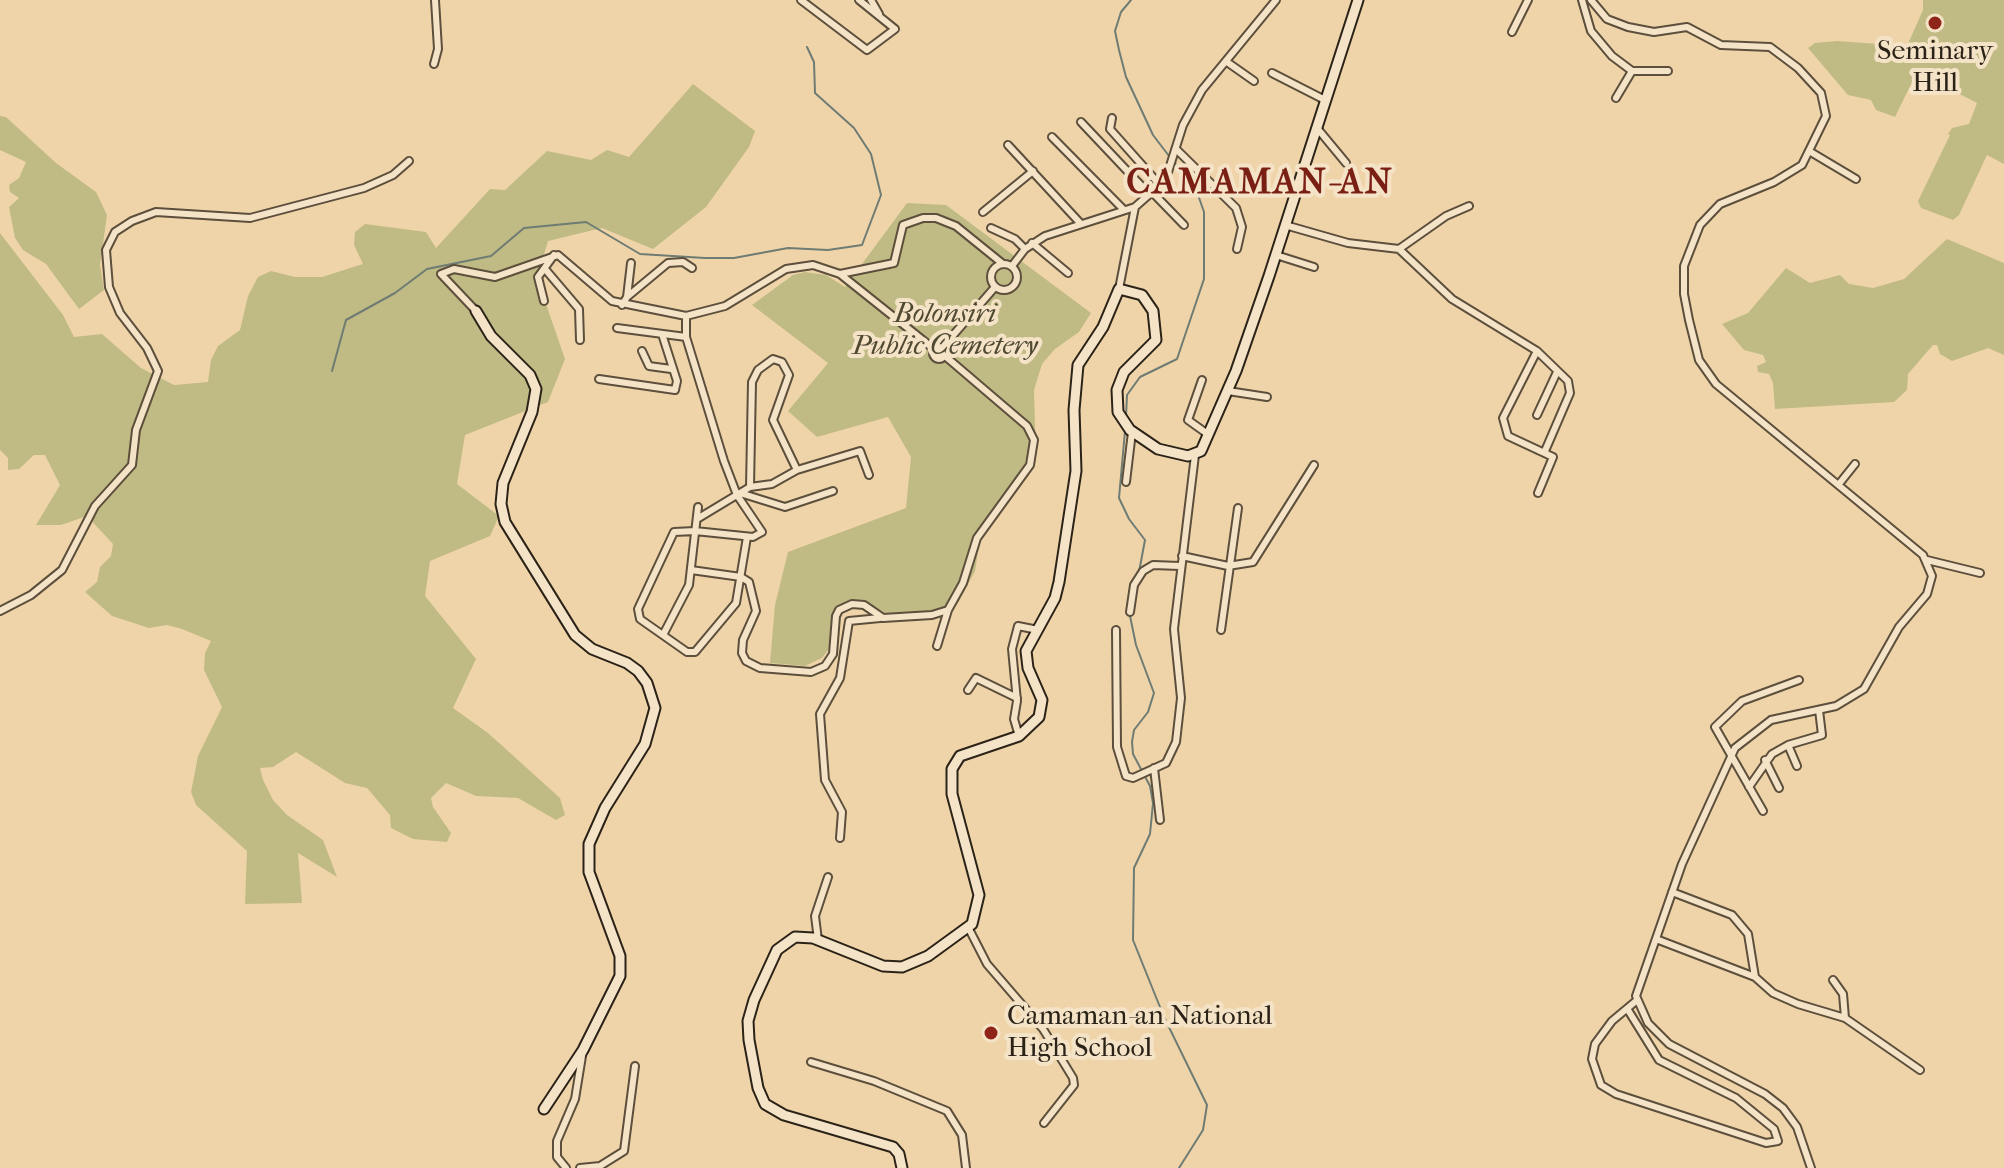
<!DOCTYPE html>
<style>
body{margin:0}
canvas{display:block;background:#f0d4a9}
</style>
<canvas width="2004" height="1168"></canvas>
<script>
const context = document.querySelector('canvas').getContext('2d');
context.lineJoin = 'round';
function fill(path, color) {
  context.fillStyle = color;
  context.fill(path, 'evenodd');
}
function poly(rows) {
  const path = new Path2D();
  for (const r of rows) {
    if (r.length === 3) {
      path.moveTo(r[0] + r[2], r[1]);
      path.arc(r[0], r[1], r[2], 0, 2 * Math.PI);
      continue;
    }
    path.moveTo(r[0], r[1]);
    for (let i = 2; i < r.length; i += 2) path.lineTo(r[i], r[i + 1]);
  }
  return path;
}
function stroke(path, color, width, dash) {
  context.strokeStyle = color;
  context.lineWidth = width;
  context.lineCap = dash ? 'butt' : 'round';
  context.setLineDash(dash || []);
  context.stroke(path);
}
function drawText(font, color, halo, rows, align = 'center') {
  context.font = font + ' "IM FELL French Canon",serif';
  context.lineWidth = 8;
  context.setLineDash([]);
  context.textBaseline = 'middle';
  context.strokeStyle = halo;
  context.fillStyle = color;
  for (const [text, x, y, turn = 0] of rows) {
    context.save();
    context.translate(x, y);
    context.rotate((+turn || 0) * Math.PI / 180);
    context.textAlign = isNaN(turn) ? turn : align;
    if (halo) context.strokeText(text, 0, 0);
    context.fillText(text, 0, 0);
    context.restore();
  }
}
fill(poly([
 [1923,0,2004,0,2004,164,1987,155,1959,215,1953,220,1921,208,1918,201,1950,135,1948,134,1952,128,1969,124,1977,103,1917,72,1895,117,1876,110,1871,100,1848,95,1808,48,1815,43,1837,41,1907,46,1923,10],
 [693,84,755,131,749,147,706,207,653,249,602,228,548,241,537,278,565,359,548,402,465,435,457,484,499,516,490,536,430,561,425,596,476,659,453,708,488,733,560,798,565,815,556,820,518,798,476,796,446,783,431,798,433,807,451,833,447,842,413,839,391,828,390,815,367,788,345,783,296,752,273,767,260,768,263,780,273,800,287,815,323,840,337,877,298,853,302,903,245,904,247,851,196,805,191,792,198,756,222,707,204,670,205,653,211,641,182,629,167,625,149,628,112,616,85,592,97,582,100,567,111,556,113,544,87,516,61,525,36,525,60,485,45,455,34,455,19,469,8,470,8,458,0,450,0,233,63,315,74,337,102,334,141,368,174,385,208,382,211,360,218,346,240,330,248,296,258,277,271,271,295,277,322,277,363,264,354,245,355,232,365,224,426,232,436,248,490,189,505,190,547,151,591,160,607,150,629,157],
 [0,116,6,117,56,163,96,192,107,215,100,265,104,290,79,309,46,264,23,250,15,238,9,207,19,198,10,192,9,185,19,178,26,162,0,150],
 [907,203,946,205,1091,313,1079,332,1055,349,1042,364,1034,390,1036,462,981,533,975,571,958,603,947,611,889,615,869,603,851,600,838,607,832,619,832,645,822,658,805,666,770,663,775,605,788,552,906,508,911,457,888,417,817,437,788,411,828,363,752,305,793,275,805,272,826,275,845,287],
 [1947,239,2004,263,2004,355,1988,348,1952,361,1940,354,1937,345,1933,345,1908,374,1907,390,1894,402,1775,409,1773,383,1769,374,1758,372,1757,366,1766,362,1763,355,1744,350,1722,324,1748,313,1786,268,1810,283,1840,275,1849,284,1873,288,1904,279]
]), '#c0bb84');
stroke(poly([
 [1131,0,1121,12,1115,31,1119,50,1126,77,1153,135,1169,156],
 [332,371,346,320,395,293,427,269,491,256,524,228,586,222,640,254,705,258,734,258,788,248,828,250,862,245,881,195,871,154,854,128,815,93,814,62,807,47],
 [1126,416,1127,395,1140,377,1177,359,1204,279,1204,212,1196,189,1173,161],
 [1125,431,1119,498,1129,519,1145,540,1139,572],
 [1130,616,1136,645,1154,693,1148,712,1134,730,1132,742,1133,754,1150,786,1153,803,1150,834,1134,868,1133,940,1164,1017,1207,1105,1203,1130,1179,1168]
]), '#6f7c74', 2);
const street = poly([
 [801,0,867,50,895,29,859,0],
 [871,0,879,14],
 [1582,0,1591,31,1612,56,1632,71,1668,71],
 [1591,0,1607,19,1628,27,1654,32,1687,27,1721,45,1770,47,1798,68,1821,93,1826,116,1802,165,1774,182,1720,204,1700,225,1684,266,1684,294,1689,320,1699,360,1716,384,1923,555,1932,576,1927,594,1899,627,1864,689,1836,706,1771,720,1735,748,1682,864,1636,996,1648,1023,1669,1044,1765,1094,1783,1108,1797,1127,1811,1168],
 [1512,32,1528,0],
 [1227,62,1254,81],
 [434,64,438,49,435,0],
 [1272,73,1325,100],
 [1616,98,1632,71],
 [1112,118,1110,129,1159,184],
 [1081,122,1149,194],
 [1317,128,1346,163],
 [1052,137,1124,210],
 [1008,145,1081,224],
 [1176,149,1236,208,1242,227,1237,249],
 [1809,151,1856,179],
 [1152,192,1184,225],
 [983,212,1033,171],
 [1285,225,1348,243,1399,249,1446,216,1469,206],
 [991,228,1015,239,1025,249],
 [1032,243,1068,273],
 [1399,249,1452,299,1537,351,1568,381,1570,393,1545,451],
 [1276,255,1314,267],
 [1004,277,13],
 [1012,266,1025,249,1045,236,1135,207,1152,192,1168,172,1183,125,1202,90,1276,0],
 [545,269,579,309,580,340],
 [840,274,894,263,903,225,923,218,936,218,956,226,1003,264],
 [1119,289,1135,207],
 [627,297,631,263],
 [544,301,538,277,554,255],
 [622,305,627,297,668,263,683,262,692,268],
 [476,311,441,274,454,269,495,277,558,255,612,301,686,316,725,306,786,269,813,265,840,274,934,349],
 [686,316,686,337,724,461,737,495,762,532,753,537,695,531,674,532,638,609,640,619,687,652,695,652,736,603,747,537],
 [617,328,686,337],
 [939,353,6],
 [942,348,995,287],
 [642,351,649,366,671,369],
 [1537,351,1503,418,1508,436,1553,457,1538,493],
 [599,379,675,390,677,381,662,334],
 [1202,380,1188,420,1209,435],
 [1228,391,1267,397],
 [1537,415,1557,372],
 [1126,482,1132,432],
 [1839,484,1855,464],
 [750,487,752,382,758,370,773,359,782,362,789,375,773,420,797,470],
 [740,493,785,507,833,491],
 [697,519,750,487,772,484,797,470,860,451,869,475],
 [1182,556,1228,566,1253,562,1314,465],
 [1927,560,1980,573],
 [691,570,741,577,749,582,756,611,743,640,742,653,746,661,760,668,811,672,825,666,833,654,836,616,839,610,852,604,864,605,883,618,932,615,948,610,963,583,977,538,1030,465,1034,440,1027,426,945,356],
 [0,611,31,595,62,570,95,506,132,465,136,430,158,371,147,348,120,313,109,287,106,250,115,232,132,221,156,212,250,218,364,188,393,175,409,161],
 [1130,612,1134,585,1143,571,1153,565,1180,566],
 [1116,630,1117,747,1126,776,1133,778,1166,763,1176,742,1181,698,1174,629,1195,455],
 [1221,630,1238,508],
 [663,635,689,585,698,507],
 [937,646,948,610],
 [968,690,976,678,1017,698],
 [1019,736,1014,719,1017,701,1012,649,1018,626,1038,630],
 [1788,745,1797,766],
 [1765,760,1779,788],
 [1154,768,1160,820],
 [1749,787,1772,754,1788,745,1822,735,1819,710],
 [1763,811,1715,727,1742,701,1799,680],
 [840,838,842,812,825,780,820,714,840,678,849,621,880,618],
 [1672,892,1732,915,1748,934,1755,977],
 [968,927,987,964,1043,1029,1073,1078,1074,1085,1044,1123],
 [1656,939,1755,977,1773,993,1798,1004,1845,1018,1920,1070],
 [818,940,815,916,828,877],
 [1833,980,1843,994,1845,1018],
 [1628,1010,1659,1060,1736,1098,1774,1129,1778,1141,1766,1143,1616,1094,1601,1085,1592,1059,1595,1044,1612,1021,1636,1001],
 [811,1062,874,1081,947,1111,962,1135,966,1168],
 [566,1168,557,1157,557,1141,575,1099,583,1050],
 [580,1168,600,1166,624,1151,635,1066]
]);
const secondary = poly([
 [476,311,491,336,530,375,536,389,532,412,503,483,501,504,505,522,575,635,592,649,627,663,638,671,647,683,655,708,645,744,605,808,589,844,589,872,620,956,620,976,583,1050,544,1109],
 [902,1168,899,1154,893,1147,784,1115,765,1104,758,1088,749,1040,748,1021,754,1000,777,950,795,937,813,938,883,966,902,967,928,956,972,924,979,895,952,794,952,769,960,756,1019,736,1039,717,1042,700,1028,668,1026,651,1055,598,1059,582,1076,471,1074,410,1078,365,1103,327,1119,289,1142,295,1153,311,1156,340,1124,372,1117,390,1118,412,1130,430,1158,449,1188,456,1201,451,1236,371,1269,276,1358,0]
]);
stroke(street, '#5c4f3c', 10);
stroke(secondary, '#2b2318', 13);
stroke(street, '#f5e3c7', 6);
stroke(secondary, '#f5e3c7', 9);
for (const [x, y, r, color] of [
 [1935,23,8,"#8f2418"],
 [991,1033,8,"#8f2418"]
]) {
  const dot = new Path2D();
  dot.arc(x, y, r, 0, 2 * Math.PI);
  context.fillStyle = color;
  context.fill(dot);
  stroke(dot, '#f5e3c7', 3);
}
drawText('28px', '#2b2318', '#f5e3c7', [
 ["Seminary",1935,52],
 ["Hill",1935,84],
 ["Camaman-an National",1007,1017,"left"],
 ["High School",1007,1049,"left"]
]);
drawText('italic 28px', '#504933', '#f5e3c7', [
 ["Bolonsiri",945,315],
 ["Public Cemetery",945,347]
]);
context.letterSpacing = '2px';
drawText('bold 36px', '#7a1f14', '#f5e3c7', [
 ["CAMAMAN-AN",1260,184]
]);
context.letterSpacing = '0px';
</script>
